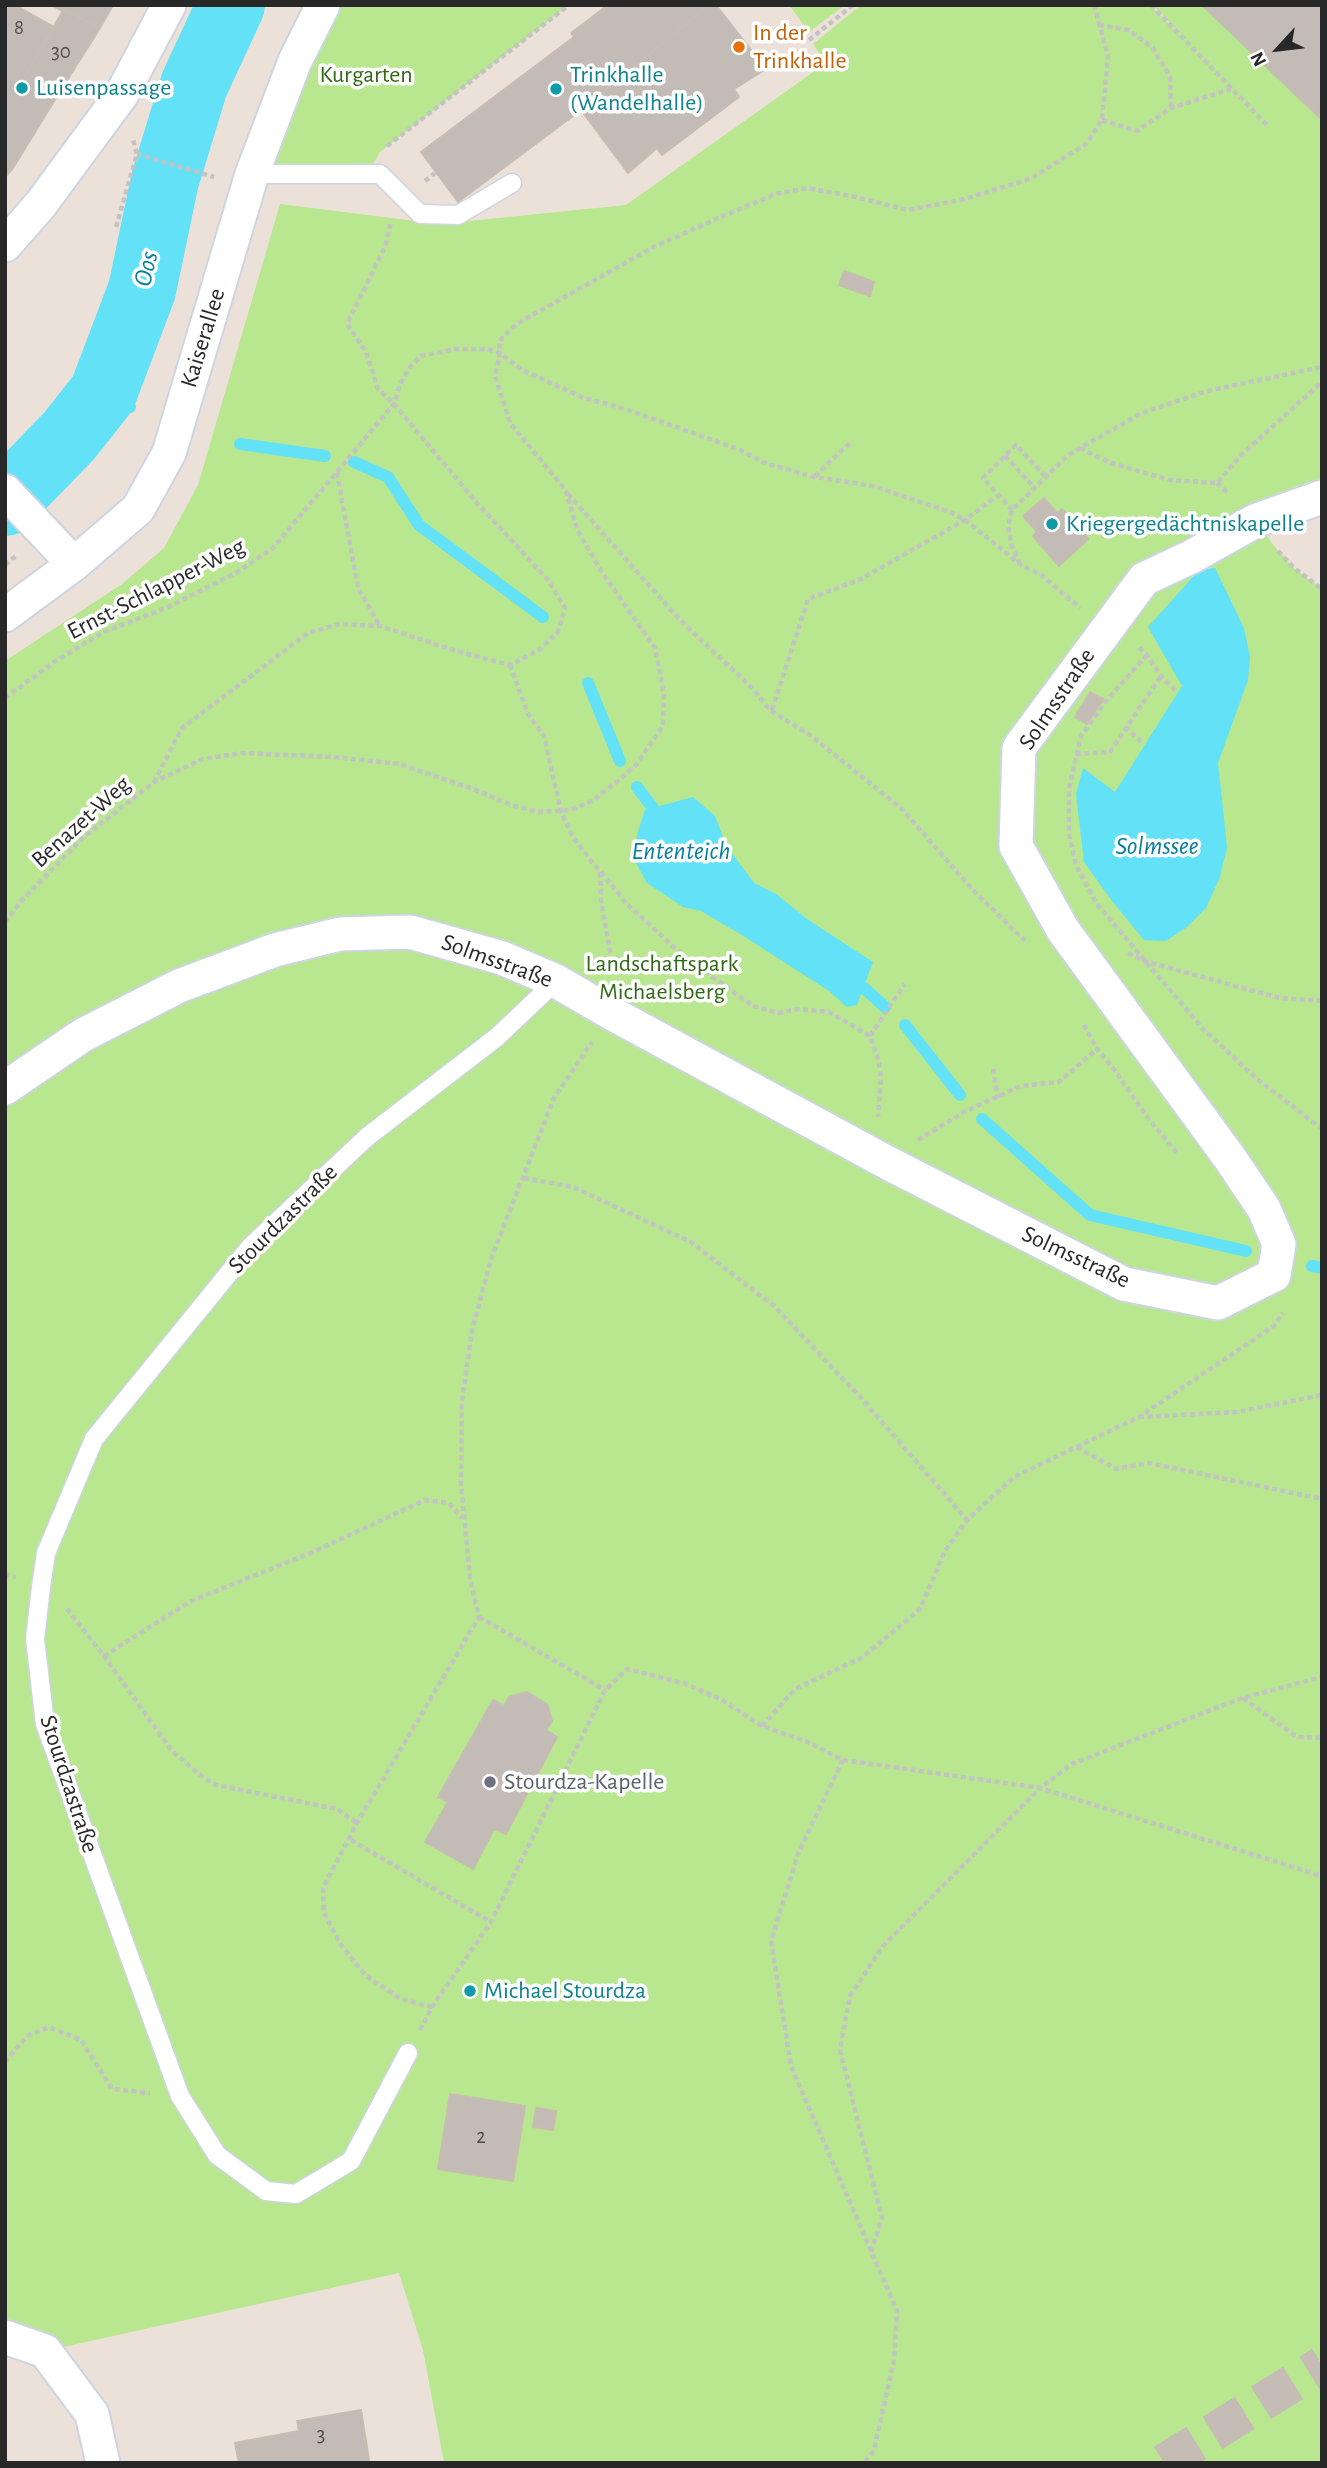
<!DOCTYPE html>
<meta charset="utf-8">
<style>
body{margin:0}
#map{position:relative;width:1327px;height:2468px;overflow:hidden;background:#ece1d8;font-family:"Alegreya Sans",sans-serif}
canvas{display:block}
.frame{position:absolute;inset:0;border:7px solid #282828;pointer-events:none}
.north{position:absolute;left:1243px;top:14px;width:70px;height:70px;-webkit-text-stroke:5px #fff;paint-order:stroke;rotate:243deg;font-size:19px;font-weight:700;line-height:28px;text-align:center;color:#282828}
.north::after{content:'';display:block;margin:auto;width:24px;height:32px;background:#282828;clip-path:polygon(50% 0,100% 100%,50% 72%,0 100%)}
</style>
<div id="map">
<canvas width="1327" height="2468"></canvas>
<div class="frame"></div>
<div class="north">N</div>
</div>
<script>
const context = document.querySelector('canvas').getContext('2d');
context.lineJoin = 'round';
function fill(path, color) {
  context.fillStyle = color;
  context.fill(path, 'evenodd');
}
function poly(rows) {
  const path = new Path2D();
  for (const r of rows) {
    path.moveTo(r[0], r[1]);
    for (let i = 2; i < r.length; i += 2) path.lineTo(r[i], r[i + 1]);
  }
  return path;
}
function stroke(path, color, width, dash) {
  context.strokeStyle = color;
  context.lineWidth = width;
  context.lineCap = dash ? 'butt' : 'round';
  context.setLineDash(dash || []);
  context.stroke(path);
}
function drawText(font, color, halo, rows, align = 'center') {
  context.font = font + ' "Alegreya Sans",sans-serif';
  context.lineWidth = 7;
  context.setLineDash([]);
  context.textBaseline = 'middle';
  context.strokeStyle = halo;
  context.fillStyle = color;
  for (const [text, x, y, turn = 0] of rows) {
    context.save();
    context.translate(x, y);
    context.rotate((+turn || 0) * Math.PI / 180);
    context.textAlign = isNaN(turn) ? turn : align;
    if (halo) context.strokeText(text, 0, 0);
    context.fillText(text, 0, 0);
    context.restore();
  }
}
fill(poly([
 [323,5,569,5,380,152,367,174,252,174],
 [789,5,845,5,809,32],
 [861,5,1151,5,1189,44,1153,5,1322,5,1322,497,1257,520,1273,545,1294,568,1322,589,1322,2463,444,2463,423,2350,399,2273,45,2351,5,2337,5,661,122,584,164,548,198,485,280,204,439,224,626,205,826,63,813,44]
]), '#b8e790');
fill(poly([
 [1215,568,1244,628,1250,657,1248,680,1218,763,1227,847,1220,877,1206,908,1187,927,1166,941,1144,940,1112,901,1084,862,1076,794,1083,768,1115,792,1182,686,1148,627,1199,570],
 [693,797,715,816,726,845,754,883,776,894,807,919,873,962,857,1005,847,1007,829,991,745,937,701,911,683,907,647,883,635,861,637,835,645,810]
]), '#62e1f7');
stroke(poly([
 [103,393,130,407],
 [240,444,325,456],
 [354,462,388,477,419,525,543,617],
 [588,683,620,761],
 [637,787,653,808],
 [864,988,885,1007],
 [905,1025,960,1095],
 [982,1119,1090,1215,1246,1251],
 [1312,1266,1322,1268]
]), '#62e1f7', 12);
stroke(poly([
 [5,502,69,436,103,393,142,290,165,180,194,85,231,5]
]), '#62e1f7', 68);
const building = poly([
 [5,5,15,5,54,27,24,77,56,98,13,168,5,177,5,5],
 [51,5,113,5,100,28,64,9,63,11,51,5],
 [608,5,709,5,581,110,458,202,421,152,574,37,571,33,608,5],
 [709,5,716,5,766,69,734,89,739,97,662,155,657,148,628,173,581,110,709,5],
 [1202,5,1322,5,1322,114,1319,117,1202,5],
 [64,9,100,28,56,98,24,77,64,9],
 [844,271,874,282,870,296,839,285,844,271],
 [1044,498,1057,513,1062,509,1088,539,1059,566,1033,536,1037,532,1023,516,1044,498],
 [1090,692,1103,699,1087,724,1075,717,1090,692],
 [527,1692,547,1704,552,1721,546,1730,557,1737,506,1834,494,1829,473,1869,425,1842,448,1802,438,1797,493,1700,504,1706,509,1697,527,1692],
 [450,2094,525,2106,513,2181,438,2169,450,2094],
 [536,2108,556,2111,553,2130,533,2127,536,2108],
 [361,2410,369,2460,351,2463,239,2463,235,2443,299,2431,297,2421,361,2410]
]);
fill(building, '#c3bbb5');
stroke(building, '#c7bdb2', 2);
stroke(poly([
 [1164,2463,1322,2365]
]), '#c5bcb5', 38, [38, 19]);
const lane = poly([
 [252,174,380,174,420,214,458,215,512,183],
 [408,2053,351,2161,296,2194,266,2191,217,2155,180,2096,45,1724,35,1639,41,1587,46,1553,94,1439,251,1246,367,1137,497,1037,556,981]
]);
const street = poly([
 [5,245,41,204,122,94,169,5],
 [5,491,74,564],
 [5,615,74,564,138,509,169,453,252,174,295,61,323,5],
 [5,1088,83,1035,179,986,275,950,340,934,410,932,502,958,556,981,611,1013,888,1163,1124,1284,1218,1303,1274,1275,1279,1244,1264,1209,1229,1157,1063,930,1016,846,1019,748,1144,579,1191,557,1257,520,1322,497],
 [5,2337,45,2351,92,2414,103,2463]
]);
stroke(lane, '#cdd4e2', 21);
stroke(street, '#cdd4e2', 37);
stroke(poly([
 [1151,5,1267,125],
 [1099,25,1129,30,1153,48,1170,77,1171,108],
 [809,40,853,5],
 [1102,120,1137,131,1171,108,1231,89],
 [387,146,569,5],
 [137,154,214,177],
 [425,181,435,173],
 [116,227,137,154,133,139],
 [1080,448,1111,463,1169,480,1217,483,1241,455,1322,382],
 [1005,456,1034,487],
 [337,473,358,588,380,626],
 [815,476,851,442],
 [1217,483,1229,494],
 [568,494,679,619,752,688,771,711,810,735,902,809,973,890,1025,941],
 [1012,510,983,478,1016,445,1046,477],
 [1278,551,1294,568,1322,589],
 [1020,564,1012,546,1008,527,1012,510,1066,457,1080,448,1142,413,1207,391,1322,367],
 [5,565,18,554],
 [1139,648,1147,655,1161,676,1177,692],
 [1147,655,1106,701,1081,736,1069,788,1069,834,1076,865,1096,903,1203,1029,1257,1079,1322,1129],
 [510,665,528,714,544,736,561,812,574,839,600,872,601,901,614,973],
 [5,698,57,660,104,632,168,607,236,573,273,548,394,404,400,384,410,367,421,356,456,349,487,349,500,353,522,370,584,398,625,409,738,449,767,464,815,477,873,486,950,512,965,520,1021,565,1041,575,1080,608],
 [772,710,808,599,861,579,965,520,997,496],
 [1125,727,1144,744],
 [1076,754,1110,752,1161,676],
 [154,782,182,728,308,633,340,624,380,626,453,650,510,665,539,650,558,632,565,608,548,580,476,502,394,404,378,389,366,352,347,324,385,247,391,222],
 [601,872,627,904,686,958,753,1006,778,1013,798,1009,829,1012,870,1036,878,1059,881,1078,878,1117],
 [5,922,22,900,85,836,154,782,203,759,242,753,334,757,399,764,473,789,511,805,539,812,570,810,594,800,613,785,636,765,663,726,664,695,655,648,599,568,577,529,566,491,510,423,495,376,500,353,499,341,518,323,652,248,718,218,776,194,807,188,851,196,908,210,961,200,1030,179,1086,144,1102,120,1108,56,1094,5],
 [1128,953,1144,961,1280,998,1322,1001],
 [1084,1025,1097,1049,1113,1068,1147,1117,1178,1154],
 [870,1036,905,984],
 [993,1069,998,1098],
 [918,1140,966,1111,1021,1086,1059,1082,1097,1049],
 [524,1178,573,1187,691,1242,774,1306,862,1399,967,1520],
 [1139,1417,1237,1412,1322,1395],
 [1077,1447,1116,1469,1149,1463,1322,1499],
 [5,1574,16,1577],
 [67,1609,104,1656,172,1751,204,1778,216,1785,337,1809,357,1823],
 [479,1617,605,1690],
 [104,1656,191,1601,313,1552,425,1500,449,1503,462,1518],
 [1243,1698,1297,1737,1322,1738],
 [762,1726,795,1689,863,1657,920,1609,945,1551,967,1520,1014,1477,1139,1417,1274,1326,1283,1313],
 [843,1760,799,1851,771,1941,791,2066,897,2311,894,2360,874,2450,864,2463],
 [351,1840,491,1922],
 [432,2007,401,1999,366,1976,341,1945,324,1913,323,1888,357,1823,479,1617,470,1579,461,1483,462,1401,472,1330,492,1256,554,1098,592,1042],
 [420,2030,432,2007,491,1922,605,1690,627,1669,686,1684,722,1700,762,1726,808,1742,843,1760,1040,1788,1072,1764,1242,1698,1322,1677],
 [5,2062,27,2036,49,2027,81,2040,112,2089,150,2093],
 [871,2252,882,2218,840,2050,850,1996,883,1946,1040,1788,1322,1876]
]), '#c3c3c3', 4.5, [5, 3.5]);
stroke(lane, '#fff', 18);
stroke(street, '#fff', 33);
for (const [x, y, r, color] of [
 [739,47,7,"#e8710a"],
 [22,88,7,"#0f9aa8"],
 [556,89,7,"#0f9aa8"],
 [1052,524,7,"#0f9aa8"],
 [490,1782,7,"#6b7280"],
 [470,1991,7,"#0f9aa8"]
]) {
  const dot = new Path2D();
  dot.arc(x, y, r, 0, 2 * Math.PI);
  context.fillStyle = color;
  context.fill(dot);
  stroke(dot, '#fff', 2.5);
}
drawText('21px', '#4f4d4b', null, [
 ["8",19,28],
 ["30",61,52],
 ["2",481,2137],
 ["3",321,2435]
]);
drawText('24px', '#c56008', '#fff', [
 ["In der",753,33],
 ["Trinkhalle",753,61]
], 'left');
drawText('24px', '#306914', '#fff', [
 ["Kurgarten",366,75],
 ["Landschaftspark",662,964],
 ["Michaelsberg",662,992]
]);
drawText('24px', '#0d838f', '#fff', [
 ["Trinkhalle",570,75],
 ["(Wandelhalle)",570,103],
 ["Luisenpassage",36,88],
 ["Kriegergedächtniskapelle",1066,524],
 ["Michael Stourdza",484,1991]
], 'left');
drawText('24px', '#282828', '#fff', [
 ["Kaiserallee",203,338,-73],
 ["Ernst-Schlapper-Weg",156,589,-27],
 ["Solmsstraße",1057,699,-56],
 ["Benazet-Weg",81,822,-42],
 ["Solmsstraße",497,961,20],
 ["Stourdzastraße",283,1219,-45],
 ["Solmsstraße",1076,1257,25],
 ["Stourdzastraße",69,1784,72]
]);
drawText('24px', '#5b616d', '#fff', [
 ["Stourdza-Kapelle",504,1782]
], 'left');
drawText('italic 26px', '#047da0', '#fff', [
 ["Oos",146,269,-77],
 ["Solmssee",1157,846],
 ["Ententeich",681,851]
]);
</script>
